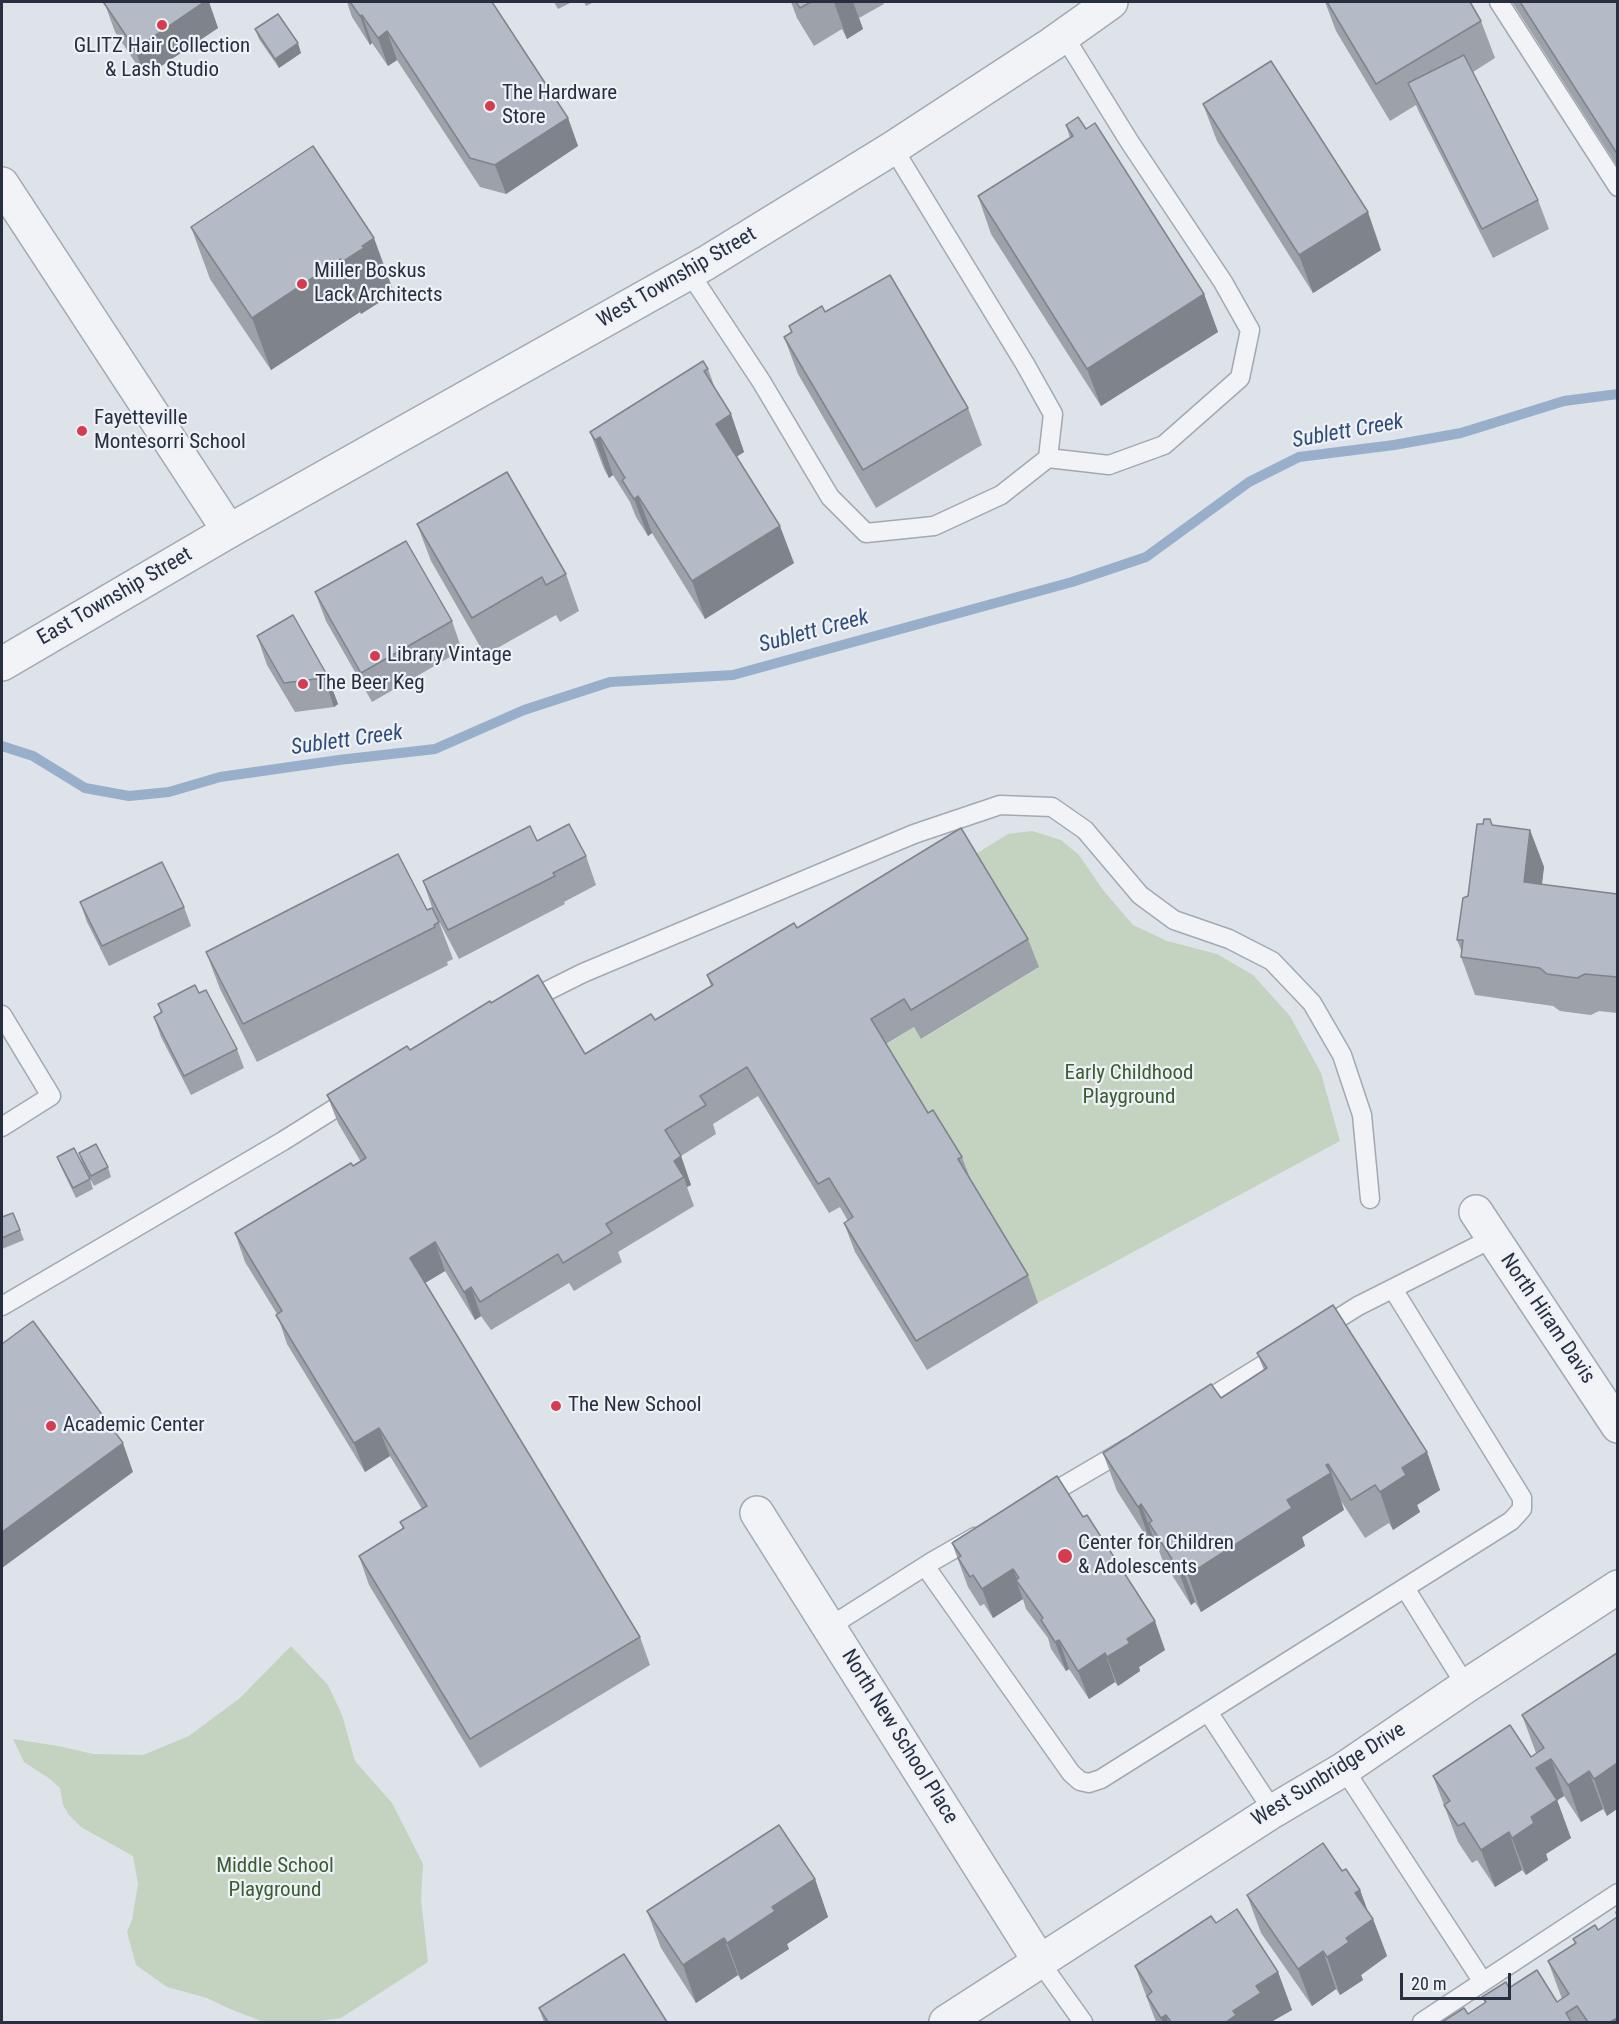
<!DOCTYPE html>
<style>
body{margin:0}
#map{position:relative;width:1619px;height:2024px;overflow:hidden;background:#dee2e9;font-family:"Roboto Condensed",sans-serif}
canvas{display:block}
.frame{position:absolute;inset:0;border:3px solid #272f40;pointer-events:none}
.scale{position:absolute;left:1400px;top:1973px;width:111px;height:27px;box-sizing:border-box;border:3px solid #272f40;border-top:0;padding-left:8px;font-size:18px;line-height:21px;white-space:nowrap;color:#272f40;-webkit-text-stroke:4px #eef1f6;paint-order:stroke}
</style>
<div id="map">
<canvas width="1619" height="2024"></canvas>
<div class="frame"></div>
<div class="scale">20 m</div>
</div>
<script>
const context = document.querySelector('canvas').getContext('2d');
context.lineJoin = 'round';
function fill(path, color) {
  context.fillStyle = color;
  context.fill(path, 'evenodd');
}
function poly(rows) {
  const path = new Path2D();
  for (const r of rows) {
    path.moveTo(r[0], r[1]);
    for (let i = 2; i < r.length; i += 2) path.lineTo(r[i], r[i + 1]);
  }
  return path;
}
function stroke(path, color, width, dash) {
  context.strokeStyle = color;
  context.lineWidth = width;
  context.lineCap = dash ? 'butt' : 'round';
  context.setLineDash(dash || []);
  context.stroke(path);
}
function drawText(font, color, halo, rows, align = 'center') {
  context.font = font + ' "Roboto Condensed",sans-serif';
  context.lineWidth = 4.5;
  context.setLineDash([]);
  context.textBaseline = 'middle';
  context.strokeStyle = halo;
  context.fillStyle = color;
  for (const [text, x, y, turn = 0] of rows) {
    context.save();
    context.translate(x, y);
    context.rotate((+turn || 0) * Math.PI / 180);
    context.textAlign = isNaN(turn) ? turn : align;
    if (halo) context.strokeText(text, 0, 0);
    context.fillText(text, 0, 0);
    context.restore();
  }
}
fill(poly([
 [1032,831,1061,840,1079,855,1103,890,1133,925,1167,941,1217,954,1253,975,1290,1016,1321,1073,1340,1141,1038,1303,881,1048,914,1027,922,1039,1038,968,971,857,1008,834],
 [291,1646,328,1685,342,1715,355,1761,392,1803,423,1864,421,1899,428,1962,341,2018,311,2022,264,2022,230,2009,207,1998,167,1987,136,1965,127,1932,132,1920,138,1884,133,1856,81,1827,69,1815,63,1805,60,1788,50,1779,24,1762,13,1739,58,1746,93,1754,143,1755,189,1736,240,1698]
]), '#c4d3bf');
stroke(poly([
 [2,746,33,756,85,788,129,796,169,792,220,777,339,760,435,749,524,710,610,682,733,675,1072,582,1146,557,1249,482,1299,457,1394,445,1461,433,1564,401,1618,394]
]), '#97afcb', 10);
const service = poly([
 [1499,2,1618,187],
 [689,272,761,381,830,497,866,533,934,526,1001,495,1048,458,1053,414,1025,364,893,148],
 [1048,458,1109,465,1164,445,1240,378,1250,330,1223,282,1129,141,1064,36],
 [527,1001,583,973,914,834,1000,805,1052,807,1085,830,1140,895,1174,920,1229,939,1272,961,1312,1003,1342,1055,1362,1115,1370,1199],
 [2,1015,51,1096,2,1127],
 [2,1306,283,1141,353,1097],
 [1320,1330,1358,1306,1493,1238],
 [1197,1406,1281,1354],
 [1043,1498,1128,1448],
 [925,1566,1071,1773,1080,1781,1089,1783,1101,1779,1511,1521,1522,1509,1522,1498,1393,1289],
 [1405,1588,1466,1686],
 [829,1627,933,1561,975,1537],
 [1208,1712,1273,1811],
 [1344,1769,1483,1982],
 [1040,1962,1083,2022],
 [1422,2022,1618,1893]
]);
const minor = poly([
 [2,184,229,531],
 [1476,1212,1618,1426],
 [757,1513,1040,1962]
]);
const tertiary = poly([
 [2,664,229,531,706,263,893,148,1052,44,1111,2],
 [946,2022,1273,1811,1344,1769,1466,1686,1618,1587]
]);
stroke(service, '#a3a9b3', 21);
stroke(minor, '#a3a9b3', 36);
stroke(tertiary, '#a3a9b3', 36);
stroke(service, '#f1f3f7', 18);
stroke(minor, '#f1f3f7', 33);
stroke(tertiary, '#f1f3f7', 33);
fill(poly([
 [102,2,209,2,218,28,145,77,115,32,106,7],
 [347,2,492,2,568,118,578,146,506,194,480,187,397,60,388,66,372,43,370,45,352,17],
 [554,2,572,2,558,9],
 [584,2,594,2,586,6],
 [791,2,883,2,884,4,859,18,863,29,847,39,842,29,814,46,797,18],
 [1325,2,1470,2,1481,21,1495,58,1473,72,1538,200,1549,229,1493,258,1419,112,1416,105,1390,121,1336,31],
 [1512,2,1617,2,1617,166],
 [255,29,301,53,279,68,259,39],
 [1203,104,1381,250,1313,293,1217,141],
 [1066,125,1204,294,1218,332,1101,406,991,234,978,196,1070,138],
 [313,146,393,290,382,297,383,300,361,314,360,312,271,370,210,279,191,227],
 [825,312,968,408,982,445,876,508,798,374,784,337,791,332,789,326],
 [708,369,716,391,731,414,744,452,737,456,794,563,705,619,652,533,648,536,636,517,630,502,613,475,609,478,604,469,590,432],
 [417,524,566,574,579,611,560,622,556,615,485,655,431,561],
 [315,592,452,621,462,650,372,702,326,621],
 [257,636,327,675,338,704,334,707,295,712,267,665],
 [1492,825,1530,830,1544,867,1542,885,1617,894,1617,1013,1599,1011,1591,1015,1560,1011,1553,1006,1475,995,1461,957,1462,952,1457,940,1468,896],
 [537,841,586,856,596,885,564,902,565,904,459,959,433,910,423,881],
 [80,902,184,907,191,926,109,966,87,922],
 [427,910,439,922,453,959,447,962,448,965,257,1062,220,989,206,952],
 [797,928,1028,939,1039,967,921,1039,914,1027,886,1044,928,1113,962,1157,971,1181,1028,1275,1038,1303,927,1370,855,1252,844,1223,848,1221,840,1207,829,1213,758,1096,713,1124,716,1134,681,1156,691,1185,687,1187,694,1206,618,1252,622,1262,574,1291,569,1283,491,1330,481,1316,475,1320,445,1271,425,1283,640,1637,650,1665,480,1768,369,1585,359,1556,403,1529,400,1522,422,1509,390,1456,365,1472,287,1344,277,1314,245,1262,235,1233,361,1162,338,1123,327,1095,410,1050,491,1003,585,1054,655,1020,711,986,707,975],
 [199,993,237,1049,244,1068,191,1095,161,1037,154,1017,161,1013,158,1004],
 [79,1153,108,1167,111,1177,94,1186,82,1163],
 [57,1157,90,1179,93,1189,76,1198,61,1167],
 [2,1217,20,1230,24,1240,2,1249],
 [1257,1353,1427,1452,1440,1490,1417,1505,1420,1512,1393,1530,1389,1523,1365,1538,1341,1501,1344,1510,1302,1537,1305,1546,1201,1612,1195,1602,1191,1605,1163,1561,1157,1546,1155,1542,1151,1544,1117,1491,1103,1453,1221,1398,1264,1370],
 [1057,1476,1165,1650,1139,1667,1140,1671,1118,1686,1115,1682,1089,1699,1069,1669,1066,1671,1051,1649,1048,1638,1026,1609,1023,1599,993,1618,984,1604,980,1606,968,1587,952,1543],
 [1617,1653,1607,1816,1603,1809,1581,1822,1564,1796,1557,1800,1571,1838,1546,1854,1548,1860,1526,1875,1522,1870,1495,1887,1477,1860,1472,1863,1458,1842,1433,1776,1531,1757,1536,1753,1522,1715],
 [1342,1871,1360,1890,1368,1912,1373,1919,1387,1956,1361,1975,1363,1980,1340,1995,1336,1989,1312,2006,1261,1933,1247,1895],
 [815,1879,828,1917,787,1944,789,1949,741,1980,738,1975,696,2003,661,1948,647,1911],
 [1617,1910,1617,2022,1442,2022,1468,2014,1485,2003,1482,1997,1509,1988,1557,2002,1562,1999,1548,1961,1575,1944,1573,1939,1598,1930,1617,1918,1615,1912],
 [1216,1923,1278,1972,1292,2010,1271,2022,1156,2022,1135,1966],
 [539,2008,667,2022,544,2022]
]), '#9ca1aa');
fill(poly([
 [204,2,209,2,218,28,145,77,135,49],
 [834,2,853,2,863,29,847,39],
 [362,15,372,43,370,45,360,16],
 [387,31,397,60,388,66,378,38],
 [298,43,301,53,279,68,275,59],
 [568,118,578,146,506,194,495,165],
 [1368,212,1381,250,1313,293,1299,255],
 [374,238,393,290,382,297,383,300,361,314,342,262,362,246],
 [341,259,360,312,271,370,252,318],
 [1204,294,1218,332,1101,406,1087,369],
 [731,414,744,452,730,461,716,424],
 [600,437,613,475,609,478,595,440],
 [638,496,652,533,648,536,634,499],
 [780,526,794,563,705,619,692,581],
 [327,675,338,704,334,707,324,678],
 [1530,830,1544,867,1537,920,1524,882],
 [681,1156,691,1185,687,1187,684,1177,674,1161],
 [435,1242,445,1271,420,1286,410,1258],
 [471,1287,481,1316,475,1320,464,1292],
 [379,1428,390,1456,365,1472,354,1443],
 [123,1443,133,1472,2,1568,2,1532],
 [1427,1452,1440,1490,1417,1505,1420,1512,1393,1530,1380,1492,1402,1468],
 [1328,1464,1344,1510,1302,1537,1305,1546,1201,1612,1188,1575,1287,1500],
 [1141,1504,1155,1542,1151,1544,1138,1507],
 [1181,1564,1195,1602,1191,1605,1177,1567],
 [1013,1569,1019,1584,1016,1580,1023,1599,993,1618,982,1589],
 [1155,1621,1165,1650,1139,1667,1140,1671,1118,1686,1107,1657,1127,1639],
 [1059,1640,1069,1669,1066,1671,1055,1642],
 [1105,1653,1115,1682,1089,1699,1078,1671],
 [1551,1759,1564,1796,1550,1805,1536,1768],
 [1617,1763,1617,1809,1607,1816,1594,1779],
 [1589,1771,1603,1809,1581,1822,1568,1785],
 [1557,1800,1571,1838,1546,1854,1548,1860,1526,1875,1512,1838,1531,1817],
 [1509,1832,1522,1870,1495,1887,1481,1850],
 [815,1879,828,1917,787,1944,789,1949,741,1980,727,1943,772,1907],
 [1360,1890,1371,1920,1373,1919,1387,1956,1361,1975,1363,1980,1340,1995,1327,1957,1346,1938,1355,1893],
 [724,1938,738,1975,696,2003,683,1965],
 [1323,1951,1336,1989,1312,2006,1298,1969],
 [1278,1972,1292,2010,1271,2022,1226,2022,1233,2011,1256,1986],
 [1166,2015,1168,2022,1163,2022,1161,2018],
 [1617,2018,1617,2022,1610,2022]
]), '#7f838b');
const building = poly([
 [107,2,204,2,135,49,104,3,107,2],
 [350,2,492,2,568,118,495,165,470,158,387,31,378,38,362,15,360,16,350,2],
 [796,2,811,2,800,8,796,2],
 [1327,2,1470,2,1481,21,1376,84,1327,2],
 [1520,2,1617,2,1617,152,1616,152,1520,2],
 [278,14,298,43,275,59,255,29,278,14],
 [1464,55,1538,200,1482,229,1408,83,1464,55],
 [1271,61,1368,212,1299,255,1203,104,1271,61],
 [1078,117,1086,129,1095,123,1204,294,1087,369,978,196,1073,136,1066,125,1078,117],
 [313,146,374,238,362,246,364,248,342,262,341,259,252,318,191,227,313,146],
 [890,275,968,408,863,470,784,337,792,332,789,326,822,306,825,312,890,275],
 [703,361,708,369,704,371,731,414,716,424,780,526,692,581,638,496,634,499,622,480,625,478,600,437,595,440,590,432,703,361],
 [507,472,566,574,546,585,542,577,472,618,417,524,507,472],
 [406,541,452,621,361,673,315,592,406,541],
 [293,615,327,675,324,678,284,683,257,636,293,615],
 [1484,819,1490,819,1492,825,1530,830,1524,882,1617,894,1617,977,1585,974,1577,978,1547,974,1540,968,1461,957,1463,940,1457,940,1463,898,1468,896,1477,824,1483,824,1484,819],
 [569,824,586,856,553,873,555,876,448,930,423,881,530,826,537,841,569,824],
 [961,828,1028,939,911,1010,904,999,871,1019,928,1113,933,1110,962,1157,958,1159,1028,1275,916,1341,844,1223,853,1217,829,1178,818,1184,747,1067,700,1096,706,1105,665,1130,681,1156,674,1161,684,1177,606,1224,612,1233,563,1263,558,1254,480,1302,471,1287,464,1292,435,1242,410,1258,640,1637,470,1739,359,1556,404,1528,400,1522,427,1506,379,1428,354,1443,276,1315,282,1311,235,1233,351,1163,353,1166,366,1158,327,1095,407,1046,410,1050,490,1001,491,1003,538,975,585,1054,651,1014,655,1020,713,985,707,975,794,923,797,928,961,828],
 [398,854,427,910,432,908,439,922,434,925,435,927,243,1024,206,952,398,854],
 [162,862,184,907,102,946,80,902,162,862],
 [195,985,199,993,206,990,237,1049,184,1076,154,1017,162,1012,158,1004,195,985],
 [96,1144,108,1167,91,1176,79,1153,96,1144],
 [74,1148,90,1179,73,1188,57,1157,74,1148],
 [13,1213,20,1230,2,1238,2,1217,13,1213],
 [1333,1305,1427,1452,1402,1468,1406,1475,1380,1492,1375,1485,1351,1500,1328,1464,1326,1465,1331,1473,1287,1500,1292,1508,1188,1575,1181,1564,1177,1567,1149,1523,1152,1521,1141,1504,1138,1507,1103,1453,1211,1384,1221,1398,1267,1368,1257,1353,1333,1305],
 [33,1321,123,1443,2,1532,2,1344,33,1321],
 [1057,1476,1083,1517,1087,1515,1155,1621,1127,1639,1130,1643,1107,1657,1105,1653,1078,1671,1059,1640,1055,1642,1041,1620,1043,1618,1016,1580,1019,1578,1013,1569,982,1589,973,1575,970,1577,958,1558,961,1556,952,1543,1057,1476],
 [1617,1653,1617,1763,1594,1779,1589,1771,1568,1785,1551,1759,1536,1768,1557,1800,1531,1817,1534,1823,1512,1838,1509,1832,1481,1850,1464,1823,1458,1826,1444,1805,1450,1801,1433,1776,1510,1725,1531,1757,1544,1748,1522,1715,1617,1653],
 [779,1825,815,1879,772,1907,775,1911,727,1943,724,1938,683,1965,647,1911,779,1825],
 [1323,1843,1342,1871,1346,1869,1360,1890,1355,1893,1373,1919,1346,1938,1349,1942,1327,1957,1323,1951,1298,1969,1247,1895,1323,1843],
 [1237,1909,1278,1972,1256,1986,1261,1993,1233,2011,1236,2015,1226,2022,1171,2022,1166,2015,1161,2018,1147,1996,1152,1992,1135,1966,1211,1916,1216,1923,1237,1909],
 [1617,1917,1617,2018,1610,2022,1588,2022,1577,2006,1566,2013,1571,2022,1442,2022,1464,2008,1468,2014,1486,2002,1482,1997,1506,1982,1509,1988,1537,1970,1557,2002,1569,1994,1548,1961,1576,1943,1573,1939,1595,1925,1598,1930,1617,1917],
 [624,1954,667,2022,548,2022,539,2008,624,1954]
]);
fill(building, '#b5bbc6');
stroke(building, '#7f838b', 1.5);
for (const [x, y, r, color] of [
 [162,25,6,"#d53c4f"],
 [490,106,6,"#d53c4f"],
 [302,284,6,"#d53c4f"],
 [82,431,6,"#d53c4f"],
 [375,656,6,"#d53c4f"],
 [303,684,6,"#d53c4f"],
 [556,1406,6,"#d53c4f"],
 [51,1426,6,"#d53c4f"],
 [1065,1556,8,"#d53c4f"]
]) {
  const dot = new Path2D();
  dot.arc(x, y, r, 0, 2 * Math.PI);
  context.fillStyle = color;
  context.fill(dot);
  stroke(dot, '#eef1f6', 2);
}
drawText('21px', '#272f40', '#eef1f6', [
 ["GLITZ Hair Collection",162,47,"center"],
 ["& Lash Studio",162,71,"center"],
 ["The Hardware",502,94],
 ["Store",502,118],
 ["Miller Boskus",314,272],
 ["Lack Architects",314,296],
 ["Fayetteville",94,419],
 ["Montesorri School",94,443],
 ["Library Vintage",387,656],
 ["The Beer Keg",315,684],
 ["The New School",568,1406],
 ["Academic Center",63,1426],
 ["Center for Children",1078,1544],
 ["& Adolescents",1078,1568]
], 'left');
drawText('21px', '#272f40', '#eef1f6', [
 ["West Township Street",677,278,-30],
 ["East Township Street",115,597,-30],
 ["North Hiram Davis",1547,1319,56],
 ["North New School Place",899,1737,58],
 ["West Sunbridge Drive",1329,1775,-32]
]);
drawText('21px', '#3a5d33', '#eef1f6', [
 ["Early Childhood",1129,1074],
 ["Playground",1129,1098],
 ["Middle School",275,1867],
 ["Playground",275,1891]
]);
drawText('italic 22px', '#2f4d76', '#eef1f6', [
 ["Sublett Creek",1348,432,-10],
 ["Sublett Creek",814,632,-15],
 ["Sublett Creek",347,741,-8]
]);
</script>
